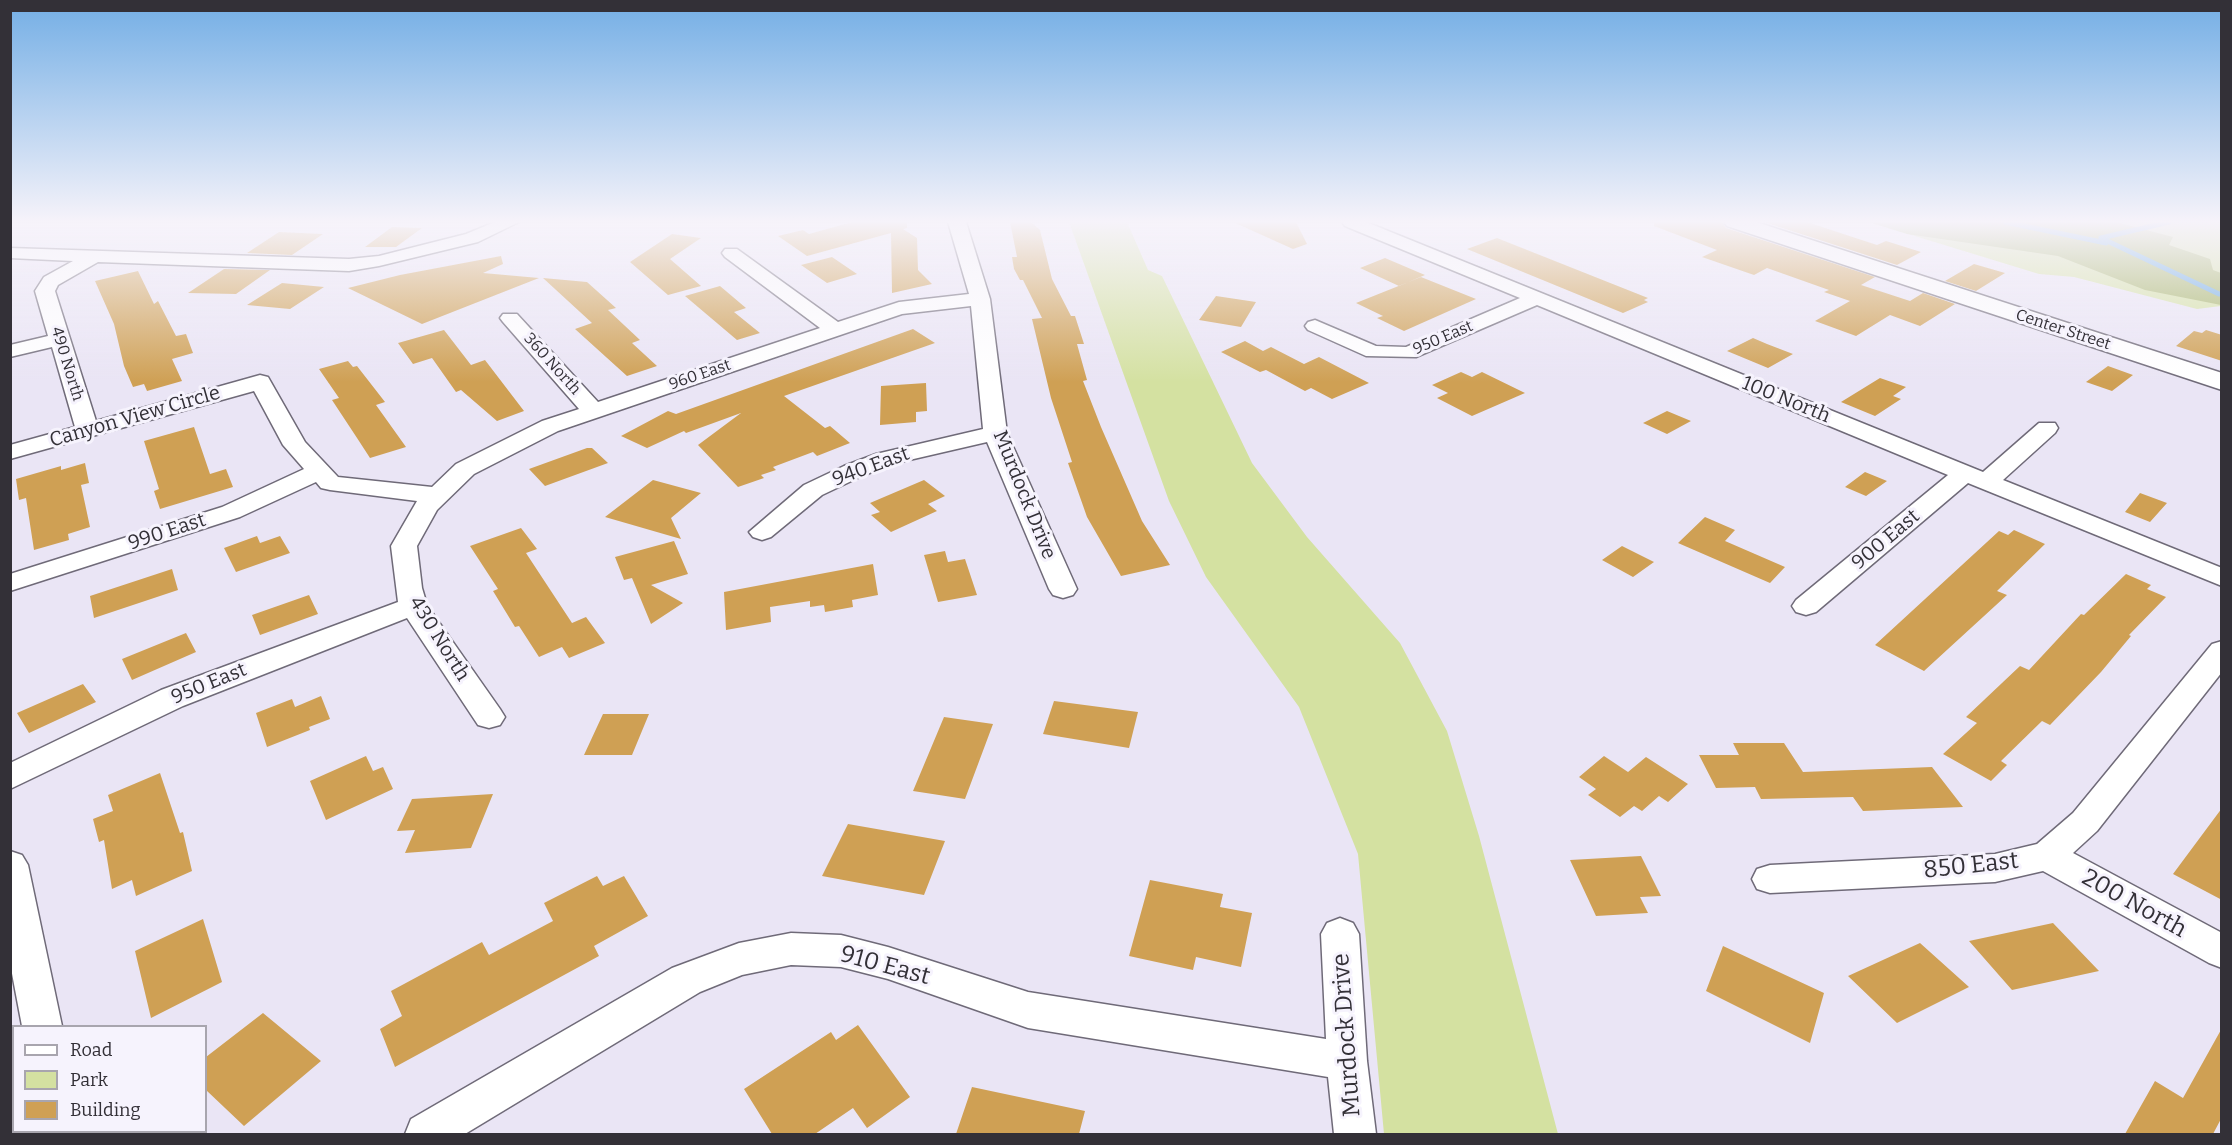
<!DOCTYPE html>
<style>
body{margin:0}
#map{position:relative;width:2232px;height:1145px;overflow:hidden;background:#eae5f5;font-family:Bitter,serif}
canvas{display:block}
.frame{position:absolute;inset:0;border:12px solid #333037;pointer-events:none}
.legend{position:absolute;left:12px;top:1025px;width:195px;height:108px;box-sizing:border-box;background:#f6f3fd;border:2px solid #a8a5ae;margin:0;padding:8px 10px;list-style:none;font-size:18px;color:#333037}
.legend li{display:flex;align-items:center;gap:12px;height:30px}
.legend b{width:30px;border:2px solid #a8a5ae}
</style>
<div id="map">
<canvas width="2232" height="1145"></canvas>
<div class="frame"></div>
<ul class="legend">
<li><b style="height:8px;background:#fff"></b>Road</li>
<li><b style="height:16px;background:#d4e1a1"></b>Park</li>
<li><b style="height:16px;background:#cfa054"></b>Building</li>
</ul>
</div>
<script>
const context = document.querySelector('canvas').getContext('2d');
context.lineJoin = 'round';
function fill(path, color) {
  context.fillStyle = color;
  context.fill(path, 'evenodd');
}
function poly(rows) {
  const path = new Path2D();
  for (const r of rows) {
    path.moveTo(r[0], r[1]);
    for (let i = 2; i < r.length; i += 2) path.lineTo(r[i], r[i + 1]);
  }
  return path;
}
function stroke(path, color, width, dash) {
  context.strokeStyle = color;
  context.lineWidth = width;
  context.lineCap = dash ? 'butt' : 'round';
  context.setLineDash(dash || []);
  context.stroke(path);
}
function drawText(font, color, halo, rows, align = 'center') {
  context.font = font + ' Bitter,serif';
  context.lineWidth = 6;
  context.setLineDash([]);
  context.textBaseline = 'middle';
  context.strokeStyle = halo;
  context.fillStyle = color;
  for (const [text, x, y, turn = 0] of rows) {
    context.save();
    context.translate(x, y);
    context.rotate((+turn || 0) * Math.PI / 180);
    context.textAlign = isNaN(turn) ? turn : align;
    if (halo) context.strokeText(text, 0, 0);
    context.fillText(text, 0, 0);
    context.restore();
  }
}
fill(poly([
 [1069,222,1127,222,1148,270,1162,276,1252,463,1307,537,1400,643,1447,731,1479,836,1558,1134,1384,1134,1358,854,1299,707,1206,577,1169,501],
 [1869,222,2221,222,2221,306,2197,309,2074,277,2039,274]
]), '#d4e1a1');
fill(poly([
 [1869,222,2116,222,2173,237,2169,245,2210,259,2213,270,2221,273,2221,305,2145,290,2058,256,1907,234]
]), '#a2b15f');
stroke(poly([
 [2005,222,2106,243],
 [2169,222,2101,238,2219,294]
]), '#64a6e1', 5);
fill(poly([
 [852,222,907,222,907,228,903,229,917,238,918,270,932,284,892,293,891,233,807,256,778,236,803,230,809,234],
 [1010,222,1031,222,1040,230,1052,279,1071,316,1075,316,1084,344,1077,344,1087,380,1083,381,1101,427,1142,521,1170,565,1121,576,1087,517,1068,463,1072,462,1051,398,1032,319,1042,318,1023,280,1020,280,1014,269,1012,257,1017,257],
 [1233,222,1296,222,1307,244,1293,249],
 [1654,222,1722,222,1726,228,1875,277,1861,285,1910,301,1923,293,1955,304,1920,326,1890,315,1856,336,1815,321,1850,301,1824,292,1829,290,1767,268,1754,275,1702,257,1717,250,1654,226],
 [1764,222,1807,222,1877,245,1886,241,1921,252,1897,265],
 [392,227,422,228,396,247,365,247],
 [279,232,323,234,292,255,247,253],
 [672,234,701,238,670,259,701,286,668,295,630,262],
 [1497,238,1648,298,1644,300,1648,302,1623,313,1467,249],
 [501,256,503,264,483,273,539,278,422,324,348,288,400,275],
 [832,257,857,274,827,283,801,265],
 [1385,258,1425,275,1399,286,1360,268],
 [1974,264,2005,273,1976,291,1945,281],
 [224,269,270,270,236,294,188,293],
 [138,271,154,304,158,301,176,336,186,334,193,353,172,359,182,381,147,391,144,384,133,387,124,366,114,324,95,281],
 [1421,277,1476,299,1404,331,1377,318,1383,316,1356,303],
 [543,278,587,282,616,308,608,310,640,340,632,343,657,366,627,376,575,329,592,323],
 [282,283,324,287,290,309,247,305],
 [720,286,746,308,734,312,760,333,737,340,685,296],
 [1216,296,1256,302,1241,327,1199,320],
 [913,329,935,343,784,396,825,428,830,426,850,443,817,456,813,452,773,467,776,470,761,475,764,478,738,487,698,445,741,413,686,433,684,431,647,448,621,436,668,411,676,414],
 [444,330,471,365,485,360,524,411,497,421,461,390,456,392,432,358,413,364,398,343],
 [2206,330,2222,335,2222,361,2176,346,2194,331,2202,333],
 [1753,338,1767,344,1793,354,1768,368,1727,351],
 [1245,341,1263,351,1271,347,1304,364,1319,357,1369,383,1332,399,1311,388,1305,391,1266,370,1260,372,1221,352],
 [348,361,353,367,357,366,385,402,376,405,406,447,370,458,359,441,332,400,339,398,319,369],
 [2108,366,2133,375,2112,391,2086,382],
 [1461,372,1472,377,1482,372,1525,393,1472,416,1437,398,1448,393,1432,385],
 [1880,378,1906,387,1893,396,1901,399,1875,416,1841,402],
 [926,383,927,411,916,412,916,422,880,425,881,386],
 [1667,411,1691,421,1667,434,1643,423],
 [194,427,210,474,226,469,233,487,160,509,154,491,159,489,144,441],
 [587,448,592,448,608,463,545,486,529,469],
 [85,463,89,483,81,485,90,527,68,534,69,540,34,550,26,498,19,500,16,479,61,466,61,470],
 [1865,472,1887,481,1866,496,1845,487],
 [653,480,701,493,671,518,681,539,605,517],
 [924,480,945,496,928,504,937,511,891,532,871,515,880,512,870,503],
 [2140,493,2167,503,2150,522,2125,512],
 [1705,517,1735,530,1725,541,1785,567,1770,583,1678,543],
 [521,528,537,549,526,553,572,623,586,617,605,643,569,658,562,647,539,657,519,626,515,627,493,591,498,589,470,546],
 [2014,530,2045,544,1997,591,2007,595,1924,671,1875,645,1999,531,2008,535],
 [257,536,260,543,280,536,290,553,236,572,224,548],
 [674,541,688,574,651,585,683,603,651,624,632,578,624,580,615,557],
 [1622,546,1654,562,1633,577,1602,560],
 [945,551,948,562,965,559,977,595,938,602,924,555],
 [873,564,878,595,852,600,853,607,825,612,824,605,810,607,810,601,770,607,771,622,726,630,724,592],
 [172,569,178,590,94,618,90,596],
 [2126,574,2151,585,2147,589,2166,597,2129,635,2131,636,2101,672,2050,725,2042,721,2001,761,2007,765,1991,781,1943,754,1977,723,1966,717,2020,666,2029,670,2081,614,2084,615],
 [309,595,318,614,260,635,252,615],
 [186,633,196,652,132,680,122,659],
 [83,684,96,702,29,733,17,713],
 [321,696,330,719,309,727,310,730,267,747,256,713,292,699,295,707],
 [1054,701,1138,712,1129,748,1043,734],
 [603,714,649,714,632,755,584,755],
 [944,717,993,724,965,799,913,791],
 [1733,743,1784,743,1803,772,1932,767,1963,807,1863,811,1853,797,1761,799,1755,787,1716,788,1699,755,1739,755],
 [366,756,373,771,383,767,393,789,326,820,310,781],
 [1604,756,1628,772,1646,757,1688,784,1668,802,1659,796,1642,811,1634,806,1620,817,1588,795,1596,789,1579,777],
 [160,773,180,833,183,832,192,871,136,896,132,880,112,889,104,840,99,842,93,819,113,811,108,795],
 [493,794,471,848,405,853,415,830,397,831,412,799],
 [2222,808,2222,900,2173,874],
 [848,824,945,841,924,895,822,876],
 [1641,856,1661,896,1640,897,1648,913,1596,916,1570,860],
 [597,876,603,886,624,876,648,916,594,946,599,956,395,1067,380,1029,402,1016,391,991,482,942,489,955,553,921,544,903],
 [1150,880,1223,894,1220,907,1252,913,1241,967,1196,957,1193,970,1129,956],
 [203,919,222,982,151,1018,135,951],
 [2053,923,2099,971,2012,990,1969,941],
 [1920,943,1969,987,1897,1023,1848,976],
 [1723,946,1824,993,1810,1043,1706,991],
 [263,1013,321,1061,244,1126,206,1090,206,1057],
 [858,1025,910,1097,867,1128,853,1108,815,1134,772,1134,744,1089,831,1032,836,1040],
 [2222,1028,2222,1117,2213,1134,2125,1134,2155,1081,2183,1098],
 [972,1087,1085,1111,1079,1134,956,1134]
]), '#cfa054');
const minor = poly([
 [495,222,519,222,478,242,379,266,349,271,98,262,58,285,55,291,96,421,260,375,268,377,305,442,338,477,432,487,456,464,542,421,579,409,503,322,500,318,503,314,517,314,598,402,820,328,725,257,722,253,725,249,737,249,838,322,899,302,969,294,948,222,966,222,990,299,1007,433,1077,589,1073,595,1063,598,1053,595,1049,589,987,442,892,464,862,476,822,495,771,537,762,540,753,537,749,532,804,485,844,466,876,454,983,429,971,306,902,314,558,431,474,474,437,510,417,546,422,588,427,605,500,709,505,717,500,725,489,728,478,725,407,618,183,706,10,789,10,763,161,690,398,602,391,546,417,501,330,490,321,488,316,482,240,517,10,591,10,574,222,507,304,469,283,445,254,391,10,459,10,445,75,427,52,347,10,357,10,345,48,336,35,291,44,277,73,261,10,258,10,248,349,259,379,256,466,234,495,222],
 [1342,222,1366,222,1983,472,2039,423,2055,423,2058,428,2055,433,2003,480,2222,568,2222,586,1968,483,1816,612,1806,615,1796,612,1792,606,1796,600,1948,475,1537,305,1416,357,1366,356,1308,330,1305,326,1308,322,1315,320,1376,346,1406,347,1520,298,1345,226,1342,222],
 [2222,641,2222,672,2097,831,2073,853,2222,933,2222,968,2209,963,2043,871,1995,882,1770,893,1757,889,1752,879,1757,869,1770,865,1995,854,2037,844,2073,813,2212,644,2222,641],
 [10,851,22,855,28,865,62,1026,22,1026,10,963,10,851],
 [1340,918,1353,923,1359,934,1367,1061,1376,1134,1334,1134,1328,1077,1028,1028,888,979,841,967,791,965,742,975,700,992,465,1134,405,1134,411,1119,672,968,739,943,791,933,841,935,888,947,1028,992,1326,1039,1321,934,1327,923,1340,918],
 [50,1132,93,1132,94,1134,51,1134,50,1132]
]);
const tertiary = poly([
 [1724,222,1756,222,2222,373,2222,390,1727,226,1724,222]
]);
stroke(minor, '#6f6a78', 3);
stroke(tertiary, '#6f6a78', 3);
fill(minor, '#fff');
fill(tertiary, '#fff');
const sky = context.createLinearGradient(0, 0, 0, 382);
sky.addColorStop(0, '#73aee5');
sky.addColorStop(0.58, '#f6f3fa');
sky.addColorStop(1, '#f6f3fa00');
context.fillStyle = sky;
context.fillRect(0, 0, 2232, 382);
drawText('16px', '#333037', '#f6f3fd', [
 ["Center Street",2063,330,18],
 ["950 East",1443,338,-23],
 ["490 North",67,364,73],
 ["360 North",552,364,48],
 ["960 East",700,375,-19]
]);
drawText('20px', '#333037', '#f6f3fd', [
 ["100 North",1786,400,22],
 ["Canyon View Circle",135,417,-16],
 ["940 East",871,467,-20],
 ["Murdock Drive",1024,495,68],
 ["990 East",167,532,-18],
 ["900 East",1886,540,-40],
 ["430 North",439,639,58],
 ["950 East",209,684,-22]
]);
drawText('24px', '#333037', '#f6f3fd', [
 ["850 East",1971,866,-6],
 ["200 North",2134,904,29],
 ["910 East",885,966,15],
 ["Murdock Drive",1347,1035,-94]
]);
</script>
